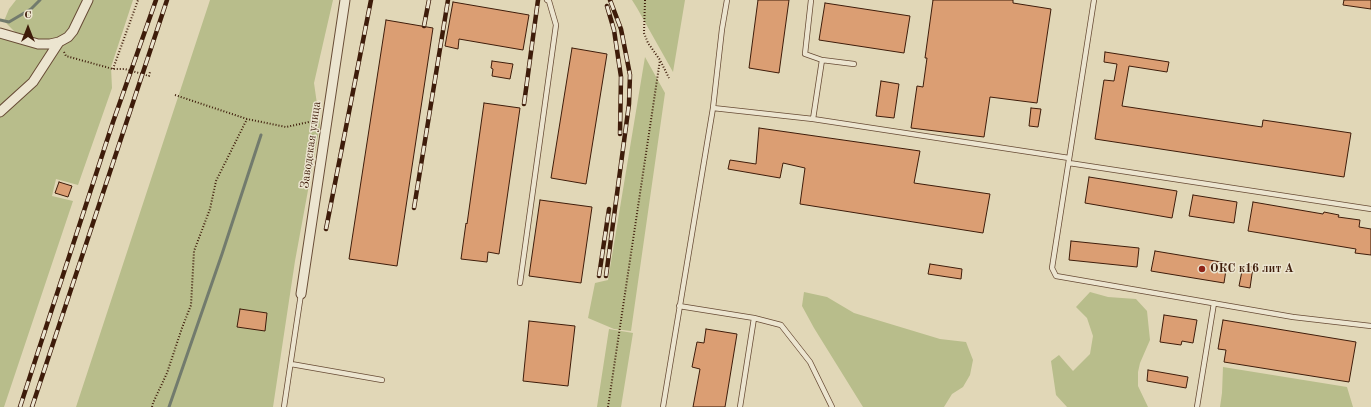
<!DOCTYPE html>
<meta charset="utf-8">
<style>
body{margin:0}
#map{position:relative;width:1371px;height:407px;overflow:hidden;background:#e1d7b7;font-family:"Old Standard TT",serif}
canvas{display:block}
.north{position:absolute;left:8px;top:8px;width:40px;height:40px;-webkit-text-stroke:3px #ece5d0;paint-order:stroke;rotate:0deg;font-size:11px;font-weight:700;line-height:16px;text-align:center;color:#3e1c0a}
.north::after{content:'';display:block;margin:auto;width:14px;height:18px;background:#3e1c0a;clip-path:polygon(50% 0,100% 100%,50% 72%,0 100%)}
</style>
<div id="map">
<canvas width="1371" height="407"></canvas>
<div class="north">С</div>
</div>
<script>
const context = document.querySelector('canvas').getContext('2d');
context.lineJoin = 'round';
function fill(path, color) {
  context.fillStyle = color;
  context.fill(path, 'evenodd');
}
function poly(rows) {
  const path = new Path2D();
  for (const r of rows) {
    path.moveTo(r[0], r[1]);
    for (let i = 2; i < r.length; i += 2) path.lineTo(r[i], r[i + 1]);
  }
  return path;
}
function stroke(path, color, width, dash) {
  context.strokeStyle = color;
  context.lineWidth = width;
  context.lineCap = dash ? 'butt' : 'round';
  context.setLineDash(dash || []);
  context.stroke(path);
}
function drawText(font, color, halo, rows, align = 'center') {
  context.font = font + ' "Old Standard TT",serif';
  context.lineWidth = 3;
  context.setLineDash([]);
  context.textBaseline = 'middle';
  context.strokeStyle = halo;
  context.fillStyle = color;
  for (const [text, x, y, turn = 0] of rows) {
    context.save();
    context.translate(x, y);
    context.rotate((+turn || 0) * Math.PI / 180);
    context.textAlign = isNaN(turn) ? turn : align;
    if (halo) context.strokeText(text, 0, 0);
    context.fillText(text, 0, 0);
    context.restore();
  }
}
fill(poly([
 [16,0,133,0,111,67,112,88,78,185,56,179,52,196,73,201,4,407,0,407,0,38,27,44,4,21,9,9],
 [210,0,333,0,314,83,320,125,295,261,273,407,76,407],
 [632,0,685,0,673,72,637,8],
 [645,57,665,93,631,331,614,329,588,318,595,283,608,280],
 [804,292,827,297,854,313,940,339,966,342,973,360,970,375,963,387,952,394,944,407,863,407,814,328,802,306],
 [1090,292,1108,297,1136,299,1147,311,1150,340,1140,363,1138,372,1138,386,1148,407,1067,407,1056,395,1051,361,1059,355,1073,371,1090,354,1093,336,1087,318,1076,307],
 [609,329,633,333,621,407,597,407],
 [1223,367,1347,387,1353,407,1220,407,1222,393]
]), '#b8bd8b');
stroke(poly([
 [0,20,9,22,31,9,40,0],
 [169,407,222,254,261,135]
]), '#727b6d', 3);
const building = poly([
 [758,0,789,0,779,73,749,68,758,0],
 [933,0,1013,0,1013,3,1051,9,1037,103,990,97,984,137,911,128,917,86,923,87,927,58,925,58,933,0],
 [1344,0,1371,0,1371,9,1343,5,1344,0],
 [453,2,529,15,523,50,459,39,458,49,445,46,453,2],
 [825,3,910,16,904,53,819,40,825,3],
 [386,20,433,28,397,266,349,259,386,20],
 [572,48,607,54,586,184,551,178,572,48],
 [1105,52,1169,62,1167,72,1129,66,1122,106,1262,127,1263,120,1351,133,1344,177,1095,139,1104,80,1114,81,1117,64,1104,62,1105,52],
 [492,61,513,64,510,79,492,76,493,69,491,68,492,61],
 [881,81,899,84,894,118,876,116,881,81],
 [484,103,520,108,499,254,488,252,487,262,461,259,466,223,467,224,484,103],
 [1031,108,1041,109,1038,127,1029,126,1031,108],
 [759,128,920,151,914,183,990,194,983,233,800,204,805,168,783,163,780,178,728,169,730,160,756,164,759,128],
 [1089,177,1177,191,1172,218,1085,203,1089,177],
 [59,182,72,186,68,197,55,193,59,182],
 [1193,195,1237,202,1234,223,1189,216,1193,195],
 [540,200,592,207,581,283,529,276,540,200],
 [1253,202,1323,214,1324,212,1339,215,1338,217,1360,220,1359,227,1371,229,1371,255,1355,253,1356,249,1248,231,1253,202],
 [1071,241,1139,248,1137,267,1069,260,1071,241],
 [1155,251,1227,263,1224,283,1151,271,1155,251],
 [930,264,962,269,961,279,928,274,930,264],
 [1243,266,1253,267,1250,288,1239,286,1243,266],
 [240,309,267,313,265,331,237,327,240,309],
 [1164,315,1197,320,1193,343,1182,341,1181,345,1160,342,1164,315],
 [1223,320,1356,342,1349,382,1224,362,1226,350,1218,349,1223,320],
 [529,321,575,326,568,386,523,381,529,321],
 [706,329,737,334,725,407,693,407,700,369,692,367,697,342,704,343,706,329],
 [1148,370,1188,377,1186,388,1147,381,1148,370]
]);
fill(building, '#db9e73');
stroke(building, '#3e1c0a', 1);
const lane = poly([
 [811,0,805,54,822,60,854,64],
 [1094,0,1052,268,1056,276,1293,317,1371,326],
 [713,108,813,119,1069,158],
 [813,119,822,60],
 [1069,163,1371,209],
 [520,283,556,25,549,1,547,0],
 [679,306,754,318,781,325,810,362,832,407],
 [291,364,382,380],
 [284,407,301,294],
 [663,407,713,108,722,29,727,0],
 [740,407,754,318],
 [1197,407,1214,303]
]);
const street = poly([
 [0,33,38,44,50,44,59,42,68,37,73,31,88,0],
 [0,112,33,82,59,42],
 [301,294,345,0]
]);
stroke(lane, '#674b35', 6);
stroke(street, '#674b35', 11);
stroke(poly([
 [645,0,644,33,648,43,660,60,669,78],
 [64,52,66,56,113,69,125,69,149,76,150,72],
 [113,69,138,0],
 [175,95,247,119,286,127,318,120],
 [152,407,153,403,167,373,182,328,191,305,194,251,210,209,216,181,247,119],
 [608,407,660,60]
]), '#3e1c0a', 2, [1, 2]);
stroke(lane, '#ece5d0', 4.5);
stroke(street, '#ece5d0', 9);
const rail = poly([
 [607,6,614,30,621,77,620,134],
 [424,26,429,0],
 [524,104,538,0],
 [414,208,448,0],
 [326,229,371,0],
 [599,276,609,209],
 [606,276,629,104,630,75,621,29,610,0],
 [20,407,113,122,156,0],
 [32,407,167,0]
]);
stroke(rail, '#3e1c0a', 4.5);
stroke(rail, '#ece5d0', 3, [9]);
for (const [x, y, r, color] of [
 [1202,269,4,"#8f2418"]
]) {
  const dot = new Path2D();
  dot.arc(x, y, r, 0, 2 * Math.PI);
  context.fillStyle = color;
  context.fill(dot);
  stroke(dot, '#ece5d0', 1.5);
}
drawText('12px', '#3e1c0a', '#ece5d0', [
 ["Заводская улица",311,145,-82]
]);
drawText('bold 12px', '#3e1c0a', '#ece5d0', [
 ["ОКС к16 лит А",1210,269]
], 'left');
</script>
